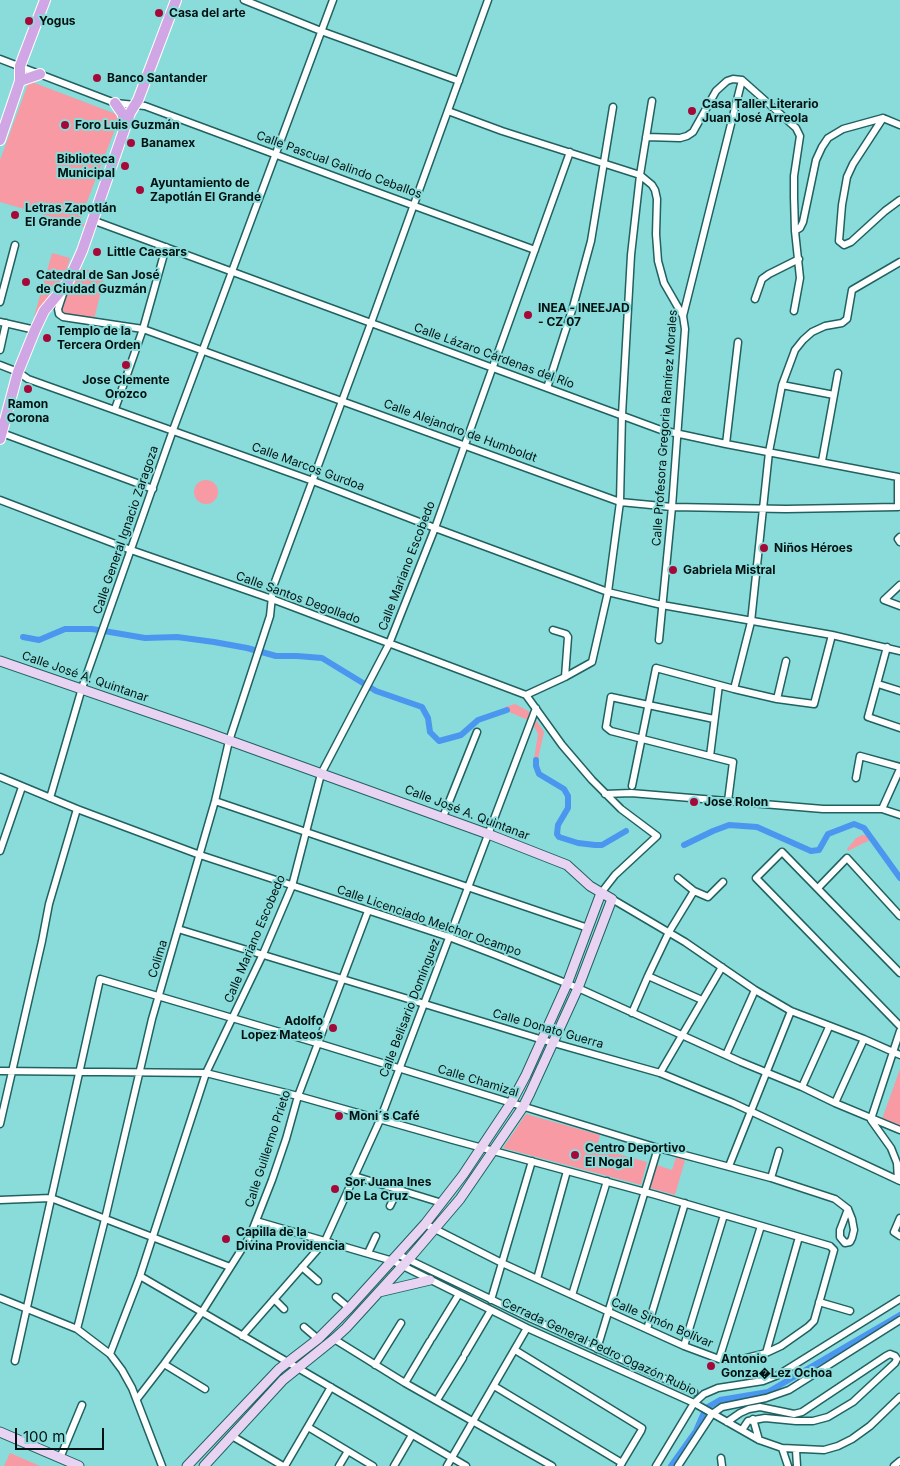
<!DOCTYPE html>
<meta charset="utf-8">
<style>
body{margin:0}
#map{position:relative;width:900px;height:1466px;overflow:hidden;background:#89dcda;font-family:Inter,sans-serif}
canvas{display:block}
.scale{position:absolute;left:15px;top:1428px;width:89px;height:22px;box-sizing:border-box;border:2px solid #001211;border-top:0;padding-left:6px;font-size:15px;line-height:18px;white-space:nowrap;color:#001211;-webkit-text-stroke:4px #89dcda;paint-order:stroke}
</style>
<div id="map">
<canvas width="900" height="1466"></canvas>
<div class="scale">100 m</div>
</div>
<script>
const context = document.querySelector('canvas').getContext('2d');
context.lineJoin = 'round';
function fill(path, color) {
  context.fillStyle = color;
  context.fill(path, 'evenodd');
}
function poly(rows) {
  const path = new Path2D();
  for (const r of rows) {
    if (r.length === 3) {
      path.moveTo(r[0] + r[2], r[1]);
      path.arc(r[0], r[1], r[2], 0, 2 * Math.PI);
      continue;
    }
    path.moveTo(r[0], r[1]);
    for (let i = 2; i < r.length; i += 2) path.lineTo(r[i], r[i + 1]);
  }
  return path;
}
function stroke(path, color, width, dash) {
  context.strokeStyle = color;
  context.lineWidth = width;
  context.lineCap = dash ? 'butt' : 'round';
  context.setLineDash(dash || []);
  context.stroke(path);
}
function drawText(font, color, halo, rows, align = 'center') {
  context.font = font + ' Inter,sans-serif';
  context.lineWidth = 4;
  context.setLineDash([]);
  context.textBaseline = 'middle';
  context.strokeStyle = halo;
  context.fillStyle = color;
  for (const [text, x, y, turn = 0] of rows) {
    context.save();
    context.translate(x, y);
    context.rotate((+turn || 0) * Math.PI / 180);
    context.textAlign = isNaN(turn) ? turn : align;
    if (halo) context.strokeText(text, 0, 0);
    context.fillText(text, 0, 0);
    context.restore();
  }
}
fill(poly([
 [32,82,116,114,119,119,80,220,86,227,0,202,0,160,28,84],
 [52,253,70,258,63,282,34,317],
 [77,267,105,274,94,320,67,315,62,312,61,305],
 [206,492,12],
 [515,704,530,712,528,720,507,711,505,707],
 [536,720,544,732,538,759,534,759,538,734,535,728,533,727],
 [862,835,870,836,872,839,848,851,847,849,856,838],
 [900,1069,900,1126,882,1119],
 [526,1114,600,1135,597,1148,647,1162,641,1185,503,1148],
 [676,1157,685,1160,675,1195,650,1188,657,1165,672,1170],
 [10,1453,40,1466,4,1466]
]), '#f79aa3');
stroke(poly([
 [23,637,39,640,65,629,92,629,145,638,177,637,214,642,247,648,276,656,297,656,322,658,376,691,422,707,428,718,430,732,439,741,461,735,478,720,507,710],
 [536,760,536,766,539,774,564,789,568,796,568,808,558,825,557,834,559,837,578,843,595,845,602,845,626,831],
 [684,845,713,831,729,825,757,827,811,851,819,850,828,834,854,824,864,828,900,878],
 [671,1466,696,1431,706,1408,720,1400,768,1392,900,1315]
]), '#4b97f0', 6);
const street = poly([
 [244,0,321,31,459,81],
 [0,59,115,103,145,106,352,183,535,250],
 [448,111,502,131,640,175,652,185,655,190,657,199,656,234,658,261,664,283,683,316],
 [883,118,853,164,847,177,842,205,839,241,844,245,851,242,885,211,900,200],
 [883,118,900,125],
 [646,137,680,138,687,136,693,132,716,91,727,81,733,79,742,80,796,128,800,136,794,176,794,197,795,231,800,278,794,311],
 [795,231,800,228,803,222,816,160,822,147,828,138,843,129,883,118],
 [64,291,58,309,59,314,63,317,143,329,620,502,672,507,786,509,898,507,898,477,726,444,661,430,92,220],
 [755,299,762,279,769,274,799,259],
 [0,302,15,245],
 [0,322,31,329],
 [0,350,6,323],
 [0,365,18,372,28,379,313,481,435,528,608,592,662,605,832,635,900,651],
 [782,385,834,395],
 [547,388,573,307,591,241,613,107],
 [115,409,143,329,166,247],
 [2,433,153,489],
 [726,444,738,342],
 [822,461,838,373],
 [0,500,131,550,272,599,526,695,562,745,592,780,621,809,657,836,615,875,601,893],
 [900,537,898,539,900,542],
 [900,585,884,600,900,606],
 [553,630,566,634,568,637,565,677],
 [659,640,672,507,685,329,683,316,742,80],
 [887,647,868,717,900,728],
 [878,684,900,691],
 [734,689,751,622,769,452,782,385,795,350,803,340,812,332,825,326,842,323,847,319,852,290,900,262],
 [526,695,565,677,592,662,608,592,620,502,622,415,631,255,640,175,652,101],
 [777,699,786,661],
 [714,719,611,697,606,727,611,731,733,762,728,801],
 [710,756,719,685],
 [0,777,77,809,200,855,449,937,496,955,578,988,741,1062,802,1087,835,1103,900,1130],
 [856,778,860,756,900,767],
 [632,786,656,668,734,689,777,699,814,704,832,635],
 [605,794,631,793,823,809,882,809,900,815],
 [50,798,82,688,173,430,333,0],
 [215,801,588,928],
 [882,809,900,769],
 [443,817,477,732],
 [0,851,22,787],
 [678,878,694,891,708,897,723,882],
 [818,888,847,858,900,916],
 [612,899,685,942,755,990,791,1011,864,1039,900,1055],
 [178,929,543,1040,660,1073,733,1103,900,1181],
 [900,973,782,852,756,878,900,1026],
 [648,976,702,1000],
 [632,1013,648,976,669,932,694,891],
 [726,1055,755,990],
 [0,1071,206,1073,298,1096,453,1140,656,1195,830,1246,834,1250,814,1321,808,1327,781,1346,766,1353,742,1359,719,1359,684,1346,609,1312,502,1263,425,1224],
 [660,1073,722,967],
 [802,1087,829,1027],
 [835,1103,864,1039],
 [871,1119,900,1031],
 [871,1120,891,1148,897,1163,898,1180],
 [0,1124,42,941,49,904,77,809],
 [729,1166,791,1011],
 [354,1176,442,1203],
 [771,1178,779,1151],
 [0,1200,51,1198,230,1267],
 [390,1206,398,1190],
 [900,1218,894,1232,900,1236],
 [256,1221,393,1261,527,1328,694,1403,759,1440,782,1448,824,1450,838,1446,852,1439,870,1426,900,1397],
 [368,1253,376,1236],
 [399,1255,532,1319,694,1392],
 [302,1267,318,1281],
 [140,1276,466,1466],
 [537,1279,567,1171],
 [572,1295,607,1181],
 [336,1297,349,1308],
 [0,1298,77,1329,110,1354,122,1370,132,1388,162,1466],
 [274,1299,284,1309],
 [491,1300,532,1161],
 [819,1302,850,1311],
 [304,1327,318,1339],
 [77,1329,105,1219,152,1019,215,801,229,741,270,616,273,587,371,323,488,0],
 [647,1329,685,1203],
 [242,1336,325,1241,380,1120,536,708],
 [432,1338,459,1294],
 [334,1339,405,1383,552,1466],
 [684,1346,724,1215],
 [597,1349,658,1148],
 [515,1350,642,1428,641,1431,620,1466],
 [766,1353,799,1237],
 [110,1354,140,1276,206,1073,263,954,292,886,321,774,389,644,435,528,570,152],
 [465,1354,491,1310],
 [719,1359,761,1226],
 [15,1361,100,979,317,1043,658,1148,771,1178,835,1199,848,1209,852,1219,854,1230,852,1238,850,1242,845,1243,840,1237,840,1230,848,1209],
 [164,1364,205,1389],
 [375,1365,401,1323],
 [405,1383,430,1341],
 [494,1386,622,1463],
 [137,1399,164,1364,202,1312,250,1236,272,1180,286,1139,298,1096,368,911],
 [437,1400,463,1358],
 [753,1419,759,1440],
 [727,1422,740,1413,749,1409,760,1407,794,1414,802,1412,886,1356,890,1354,895,1356,897,1359,895,1363,853,1402,828,1417,813,1421,796,1421,765,1418,748,1421,742,1430],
 [308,1427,373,1466],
 [232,1436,283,1466],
 [782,1448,788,1466],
 [796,1450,797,1466],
 [60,1458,82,1405],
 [721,1458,722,1466],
 [285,1466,331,1387],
 [339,1466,348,1451],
 [394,1466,412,1435],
 [447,1466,527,1328],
 [656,1466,694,1403,704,1394,718,1388,763,1381,778,1375,900,1299],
 [678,1466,712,1414,722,1407,766,1398,789,1390,900,1320],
 [894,1466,900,1461]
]);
const secondary = poly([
 [0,661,203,731,488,834,567,865,590,886,612,899,578,988,530,1093,523,1107,460,1199,408,1260,346,1328,334,1339,283,1380,204,1466],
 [379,1292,430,1280],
 [0,1432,79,1466],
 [187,1466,279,1369,318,1339,349,1308,425,1224,463,1175,511,1103,526,1075,567,984,601,893]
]);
const primary = poly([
 [20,81,40,74],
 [115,103,122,113,126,125],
 [0,140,20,81,20,66,45,0],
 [0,439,18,372,35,330,44,311,68,282,82,251,130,113,138,100,176,0]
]);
stroke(street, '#206161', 9);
stroke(secondary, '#206161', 11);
stroke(primary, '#fff', 12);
stroke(street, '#fff', 6);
stroke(secondary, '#e8d3f2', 9);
stroke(primary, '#d1a6e5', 10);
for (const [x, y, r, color] of [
 [159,13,5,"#a50939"],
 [29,21,5,"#a50939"],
 [97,78,5,"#a50939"],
 [692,111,5,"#a50939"],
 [65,125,5,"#a50939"],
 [131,143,5,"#a50939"],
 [125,166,5,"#a50939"],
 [140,190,5,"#a50939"],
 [15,215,5,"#a50939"],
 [97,252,5,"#a50939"],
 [26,282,5,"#a50939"],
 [528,315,5,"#a50939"],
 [47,338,5,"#a50939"],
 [126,365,5,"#a50939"],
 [28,389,5,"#a50939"],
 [764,548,5,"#a50939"],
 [673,570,5,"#a50939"],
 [694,802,5,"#a50939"],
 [333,1028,5,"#a50939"],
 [339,1116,5,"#a50939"],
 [575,1155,5,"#a50939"],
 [335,1189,5,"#a50939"],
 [226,1239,5,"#a50939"],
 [711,1366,5,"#a50939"]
]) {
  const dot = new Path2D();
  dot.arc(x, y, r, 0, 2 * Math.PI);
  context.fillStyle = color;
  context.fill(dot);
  stroke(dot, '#89dcda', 2);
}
drawText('bold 12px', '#001211', '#89dcda', [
 ["Casa del arte",169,13],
 ["Yogus",39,21],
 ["Banco Santander",107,78],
 ["Casa Taller Literario",702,104],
 ["Juan José Arreola",702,118],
 ["Foro Luis Guzmán",75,125],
 ["Banamex",141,143],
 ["Biblioteca",115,159,"right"],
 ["Municipal",115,173,"right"],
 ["Ayuntamiento de",150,183],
 ["Zapotlán El Grande",150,197],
 ["Letras Zapotlán",25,208],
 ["El Grande",25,222],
 ["Little Caesars",107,252],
 ["Catedral de San José",36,275],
 ["de Ciudad Guzmán",36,289],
 ["INEA - INEEJAD",538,308],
 ["- CZ 07",538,322],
 ["Templo de la",57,331],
 ["Tercera Orden",57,345],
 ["Jose Clemente",126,380,"center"],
 ["Orozco",126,394,"center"],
 ["Ramon",28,404,"center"],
 ["Corona",28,418,"center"],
 ["Niños Héroes",774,548],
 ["Gabriela Mistral",683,570],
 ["Jose Rolon",704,802],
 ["Adolfo",323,1021,"right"],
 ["Lopez Mateos",323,1035,"right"],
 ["Moni´s Café",349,1116],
 ["Centro Deportivo",585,1148],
 ["El Nogal",585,1162],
 ["Sor Juana Ines",345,1182],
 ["De La Cruz",345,1196],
 ["Capilla de la",236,1232],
 ["Divina Providencia",236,1246],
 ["Antonio",721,1359],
 ["Gonza�Lez Ochoa",721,1373]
], 'left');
drawText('12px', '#001211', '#89dcda', [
 ["Calle Pascual Galindo Ceballos",339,165,20],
 ["Calle Lázaro Cárdenas del Río",494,356,20],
 ["Calle Profesora Gregoria Ramírez Morales",665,428,-86],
 ["Calle Alejandro de Humboldt",460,431,20],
 ["Calle Marcos Gurdoa",308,467,20],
 ["Calle General Ignacio Zaragoza",126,530,-71],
 ["Calle Mariano Escobedo",407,566,-69],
 ["Calle Santos Degollado",298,598,20],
 ["Calle José A. Quintanar",85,677,19],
 ["Calle José A. Quintanar",467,813,21],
 ["Calle Licenciado Melchor Ocampo",429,921,19],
 ["Calle Mariano Escobedo",255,939,-67],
 ["Colima",158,959,-73],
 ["Calle Belisario Domínguez",410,1008,-69],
 ["Calle Donato Guerra",548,1029,16],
 ["Calle Chamizal",478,1081,17],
 ["Calle Guillermo Prieto",268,1149,-72],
 ["Calle Simón Bolívar",662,1323,23],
 ["Cerrada General Pedro Ogazón Rubio",599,1347,25]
]);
</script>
